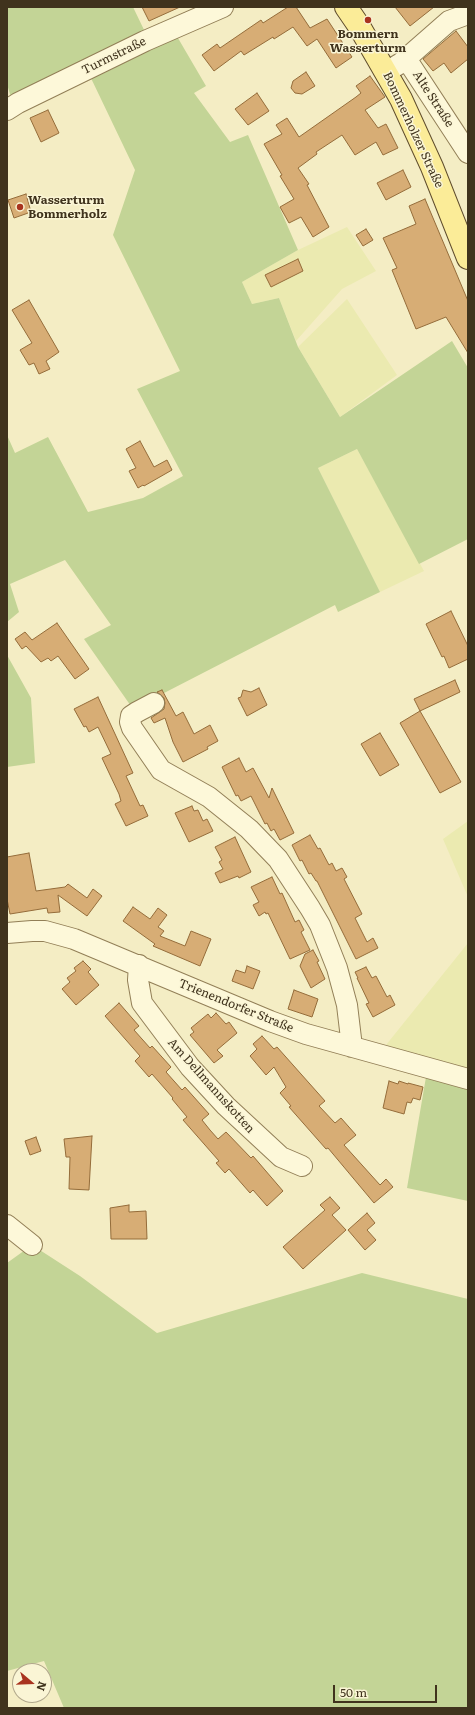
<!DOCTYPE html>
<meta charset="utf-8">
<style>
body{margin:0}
#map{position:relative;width:475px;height:1715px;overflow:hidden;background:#f4edc4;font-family:Literata,serif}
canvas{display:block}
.frame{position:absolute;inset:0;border:8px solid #40331d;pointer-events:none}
.north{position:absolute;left:12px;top:1663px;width:40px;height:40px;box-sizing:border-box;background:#faf5d5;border:1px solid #b0a78b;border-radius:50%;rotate:109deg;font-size:11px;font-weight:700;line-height:16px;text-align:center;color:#40331d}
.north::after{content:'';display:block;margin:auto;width:14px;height:18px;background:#a9331f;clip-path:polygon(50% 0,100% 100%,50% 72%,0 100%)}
.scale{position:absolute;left:333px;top:1685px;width:104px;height:18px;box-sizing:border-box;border:2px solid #40331d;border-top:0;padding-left:5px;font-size:12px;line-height:14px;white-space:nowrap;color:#40331d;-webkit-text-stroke:3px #faf5d5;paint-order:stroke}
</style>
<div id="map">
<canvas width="475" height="1715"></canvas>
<div class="frame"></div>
<div class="north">N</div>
<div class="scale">50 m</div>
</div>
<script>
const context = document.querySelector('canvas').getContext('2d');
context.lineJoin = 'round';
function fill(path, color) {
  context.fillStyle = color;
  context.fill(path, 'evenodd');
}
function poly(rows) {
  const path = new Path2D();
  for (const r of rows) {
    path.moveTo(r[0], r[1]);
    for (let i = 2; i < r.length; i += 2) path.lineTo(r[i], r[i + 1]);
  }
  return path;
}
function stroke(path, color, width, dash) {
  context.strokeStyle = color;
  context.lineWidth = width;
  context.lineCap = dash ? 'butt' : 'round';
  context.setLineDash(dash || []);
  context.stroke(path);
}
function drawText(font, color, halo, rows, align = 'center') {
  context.font = font + ' Literata,serif';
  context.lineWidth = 3;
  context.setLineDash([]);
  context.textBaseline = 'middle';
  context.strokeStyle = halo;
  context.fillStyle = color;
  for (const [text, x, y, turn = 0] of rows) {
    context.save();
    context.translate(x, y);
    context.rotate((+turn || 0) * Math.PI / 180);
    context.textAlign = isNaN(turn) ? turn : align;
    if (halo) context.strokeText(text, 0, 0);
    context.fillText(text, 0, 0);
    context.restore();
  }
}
fill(poly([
 [347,227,376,271,342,289,296,341,279,298,252,304,242,282,298,250],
 [347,299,397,375,340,417,298,347],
 [357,449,424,571,380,592,318,468],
 [468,821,468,897,443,839],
 [468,943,468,1071,386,1045]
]), '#ebeab0');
fill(poly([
 [7,7,133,7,146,34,12,101,7,84],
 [175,33,206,86,194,93,230,142,248,135,298,250,242,282,252,304,279,298,298,347,288,358,298,347,340,417,452,341,468,368,468,539,419,564,357,449,318,468,380,592,338,612,335,605,133,709,84,639,111,625,65,560,10,584,19,612,7,622,7,435,15,453,48,437,88,512,143,498,183,476,137,389,180,371,113,235,135,170,89,74],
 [7,655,31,698,35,763,7,767],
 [426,1077,468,1088,468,1201,407,1188],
 [32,1245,80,1276,157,1333,362,1273,468,1299,468,1708,64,1708,44,1661,7,1671,7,1263]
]), '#c3d496');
const building = poly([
 [142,7,180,7,149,21,142,7],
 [288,7,296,7,310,28,327,19,352,57,336,68,317,39,307,46,293,27,274,39,273,37,244,55,241,51,214,71,202,55,217,44,220,48,261,20,263,23,288,7],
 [395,7,434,7,410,26,395,7],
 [456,31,468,47,468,59,451,73,444,63,433,71,423,59,456,31],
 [306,72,315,86,302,94,295,93,291,88,293,81,306,72],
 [370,76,385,97,365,110,378,128,386,124,398,148,383,155,376,142,355,155,342,135,316,152,317,154,298,168,309,184,307,185,329,227,313,237,301,217,289,223,280,207,294,199,280,176,282,175,264,144,282,134,276,125,287,118,299,137,356,97,361,93,356,86,370,76],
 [257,93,269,111,248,125,235,109,257,93],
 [48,110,59,133,41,142,30,118,48,110],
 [403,170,411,187,386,200,377,183,403,170],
 [26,194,31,212,14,218,8,200,26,194],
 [425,199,468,301,468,353,446,317,416,329,392,270,397,268,383,238,416,224,409,206,425,199],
 [366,229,373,240,363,246,356,235,366,229],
 [298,259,303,271,271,287,265,275,298,259],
 [29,300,59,352,46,361,50,369,39,374,34,363,29,365,20,350,32,343,12,310,29,300],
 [140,441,154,467,167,460,172,470,144,486,143,485,138,488,129,471,136,468,126,449,140,441],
 [451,611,468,646,468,659,449,668,444,656,442,657,426,624,451,611],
 [57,623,89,669,75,679,58,656,51,661,48,658,41,662,26,646,22,649,15,639,25,632,32,640,57,623],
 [455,680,460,692,420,711,414,699,455,680],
 [259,688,267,705,247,716,238,698,241,697,243,690,251,692,259,688],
 [162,690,176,716,183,712,194,734,210,725,218,741,207,747,208,749,183,762,173,742,165,718,154,723,151,718,164,709,165,703,164,698,157,692,162,690],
 [98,697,133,773,126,776,140,806,143,805,148,816,126,826,115,804,121,801,119,794,102,758,111,754,98,727,89,732,86,726,84,727,74,709,98,697],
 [420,711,461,782,440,793,400,723,420,711],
 [380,733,399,765,380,776,361,744,380,733],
 [239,758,246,772,253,768,269,798,272,788,294,833,280,840,274,829,271,831,267,823,265,824,251,796,241,801,238,795,236,796,222,767,239,758],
 [192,806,194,811,198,810,203,821,207,819,213,831,189,842,175,813,192,806],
 [310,835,318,849,320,848,329,865,332,863,336,871,342,868,347,877,344,879,362,914,355,918,367,942,373,938,378,948,356,959,317,881,316,881,311,873,309,874,302,860,300,861,292,845,310,835],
 [235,837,251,872,239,878,238,876,220,883,215,873,223,869,219,862,222,860,215,847,235,837],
 [29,853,36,891,65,887,68,884,87,898,93,889,102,896,87,916,58,895,60,912,48,913,47,908,10,914,7,899,7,857,29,853],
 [272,877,280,894,282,893,295,922,299,920,304,930,301,932,310,950,290,959,268,913,266,914,265,912,259,916,253,905,259,902,251,887,272,877],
 [133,907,150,919,158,908,167,915,158,927,164,931,160,936,185,946,191,931,211,939,200,966,153,946,155,944,123,921,133,907],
 [313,950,319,961,317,962,325,979,311,988,300,966,305,954,313,950],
 [83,961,91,969,88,972,99,985,76,1005,62,989,70,982,67,978,76,971,74,968,83,961],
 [247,966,260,971,253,989,232,981,236,970,245,973,247,966],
 [366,967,372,978,376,976,387,997,390,995,395,1005,373,1017,366,1004,369,1003,357,978,358,978,355,972,366,967],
 [294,990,318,999,312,1017,288,1009,294,990],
 [119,1003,139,1026,134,1030,150,1048,152,1046,171,1067,166,1072,182,1090,185,1087,209,1114,202,1120,210,1130,218,1139,226,1132,251,1158,253,1156,283,1191,267,1206,253,1190,250,1193,229,1169,225,1173,216,1163,219,1161,183,1120,187,1117,172,1099,173,1098,152,1074,149,1077,135,1061,140,1056,105,1016,119,1003],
 [216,1013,226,1024,229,1022,237,1033,217,1050,223,1056,214,1063,190,1035,194,1032,191,1028,208,1014,211,1018,216,1013],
 [262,1036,274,1049,277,1047,325,1101,319,1106,335,1123,341,1118,356,1135,344,1145,380,1185,386,1179,393,1187,374,1203,328,1148,326,1149,289,1107,291,1106,280,1093,286,1087,274,1067,266,1075,250,1056,257,1049,253,1044,262,1036],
 [389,1081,398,1084,399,1081,408,1084,408,1083,423,1087,420,1100,413,1098,411,1103,407,1102,404,1114,383,1108,389,1081],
 [92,1136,89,1190,69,1189,70,1157,66,1157,64,1139,92,1136],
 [36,1137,41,1151,30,1155,25,1141,36,1137],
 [330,1197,340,1208,332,1215,346,1230,303,1269,283,1247,325,1210,320,1205,330,1197],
 [129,1205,129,1212,146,1211,147,1239,111,1239,110,1208,129,1205],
 [367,1213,375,1223,367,1230,376,1240,365,1250,348,1230,367,1213]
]);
fill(building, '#d7ad75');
stroke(building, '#946c3a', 1);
const minor = poly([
 [411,66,468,153],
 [386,72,401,63,449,21,468,14],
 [7,110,18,103,145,41,223,7],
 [154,703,137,712,131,716,130,722,132,728,161,770,209,797,249,829,278,859,310,908,320,925,337,968,347,1005,352,1047],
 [7,933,32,931,45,931,74,939,270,1021,306,1034,468,1079],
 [139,965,138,980,142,1003,190,1067,226,1106,281,1157,302,1166],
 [7,1225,32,1245]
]);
const major = poly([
 [346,7,359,26,401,99,432,167,468,258]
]);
stroke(minor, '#927f57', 22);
stroke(major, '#5f4c2c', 24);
stroke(minor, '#fdf8d9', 20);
stroke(major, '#fbec98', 22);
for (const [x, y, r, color] of [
 [368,20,4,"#a9331f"],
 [20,207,4,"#a9331f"]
]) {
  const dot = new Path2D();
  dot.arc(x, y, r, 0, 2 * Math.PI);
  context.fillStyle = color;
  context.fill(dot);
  stroke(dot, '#faf5d5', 1.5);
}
drawText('bold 12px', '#40331d', '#faf5d5', [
 ["Bommern",368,34],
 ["Wasserturm",368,48],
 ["Wasserturm",28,200,"left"],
 ["Bommerholz",28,214,"left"]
]);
drawText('12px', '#40331d', '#faf5d5', [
 ["Turmstraße",114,56,-26],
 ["Alte Straße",433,99,57],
 ["Bommerholzer Straße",413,130,65],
 ["Trienendorfer Straße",236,1006,22],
 ["Am Dellmannskotten",211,1086,48]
]);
</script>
